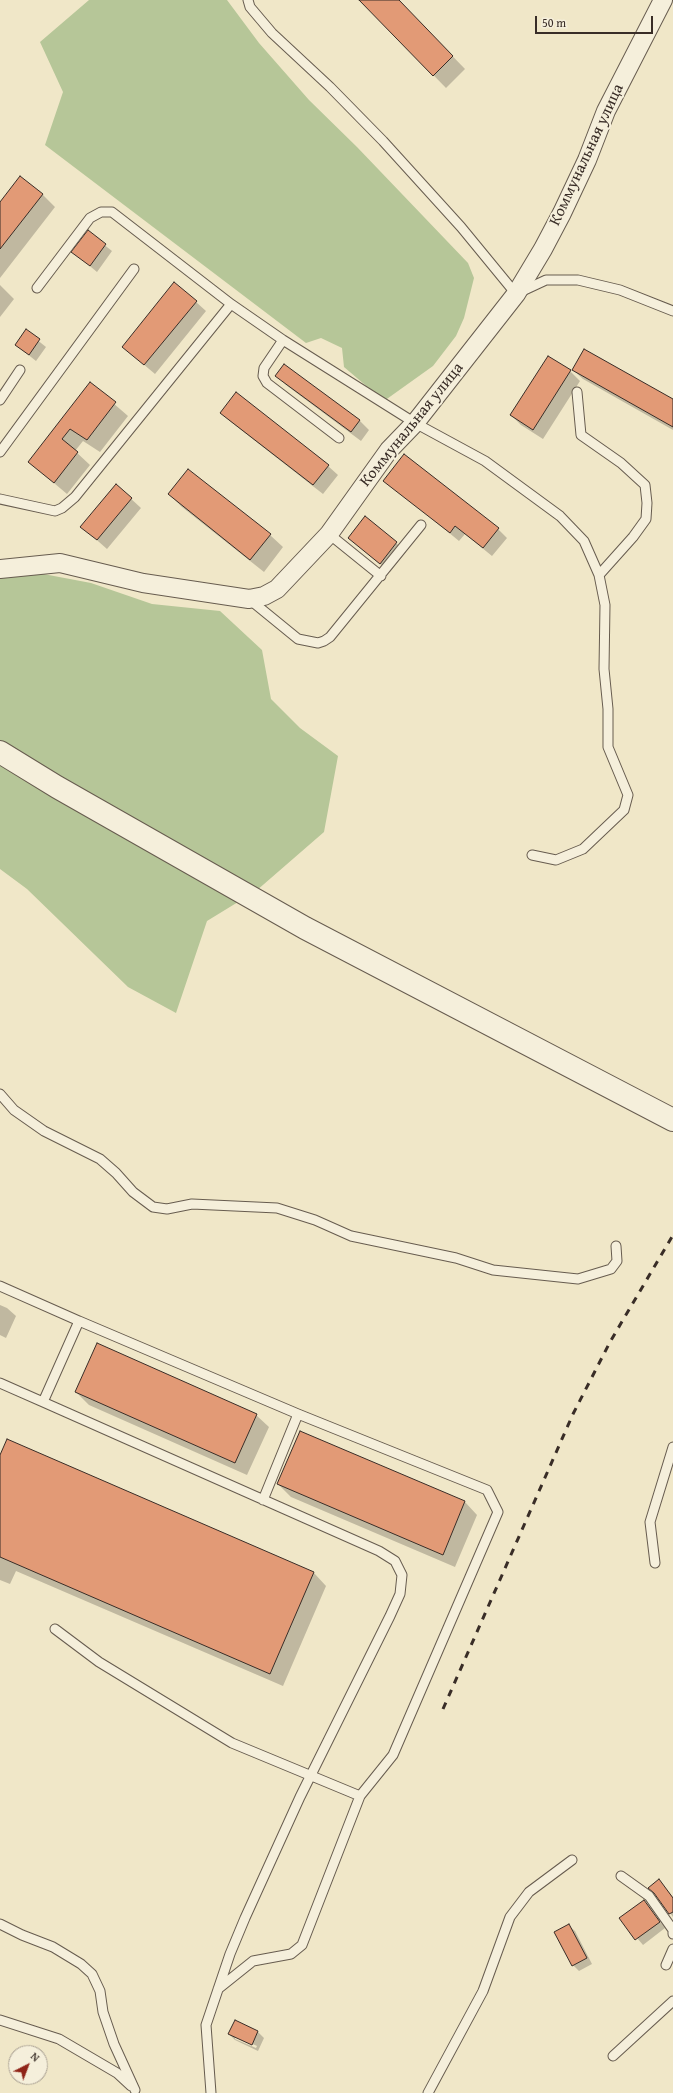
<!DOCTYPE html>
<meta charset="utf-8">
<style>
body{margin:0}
#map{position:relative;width:673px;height:2093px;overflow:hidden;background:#f0e7c8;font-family:"Gentium Book Plus",serif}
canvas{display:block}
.north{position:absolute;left:8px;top:2045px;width:40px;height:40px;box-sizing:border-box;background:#f5efdb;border:1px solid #aaa193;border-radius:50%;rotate:42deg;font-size:11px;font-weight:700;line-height:16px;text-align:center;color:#392d27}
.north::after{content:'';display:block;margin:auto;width:14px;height:18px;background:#8f2418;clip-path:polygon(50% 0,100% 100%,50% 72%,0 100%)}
.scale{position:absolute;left:535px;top:16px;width:118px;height:18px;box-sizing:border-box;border:2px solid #392d27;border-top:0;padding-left:5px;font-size:12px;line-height:14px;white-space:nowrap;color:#392d27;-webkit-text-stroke:3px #f5efdb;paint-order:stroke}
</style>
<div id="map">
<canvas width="673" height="2093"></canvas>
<div class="north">N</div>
<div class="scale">50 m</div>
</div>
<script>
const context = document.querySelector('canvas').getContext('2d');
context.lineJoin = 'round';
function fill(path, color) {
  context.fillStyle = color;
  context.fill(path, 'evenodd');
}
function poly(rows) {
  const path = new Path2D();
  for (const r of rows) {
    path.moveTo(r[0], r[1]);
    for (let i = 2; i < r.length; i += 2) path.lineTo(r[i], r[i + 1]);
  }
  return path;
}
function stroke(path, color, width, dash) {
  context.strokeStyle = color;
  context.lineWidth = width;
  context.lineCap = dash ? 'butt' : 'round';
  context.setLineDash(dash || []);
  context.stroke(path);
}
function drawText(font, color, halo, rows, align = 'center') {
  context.font = font + ' "Gentium Book Plus",serif';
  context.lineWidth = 4;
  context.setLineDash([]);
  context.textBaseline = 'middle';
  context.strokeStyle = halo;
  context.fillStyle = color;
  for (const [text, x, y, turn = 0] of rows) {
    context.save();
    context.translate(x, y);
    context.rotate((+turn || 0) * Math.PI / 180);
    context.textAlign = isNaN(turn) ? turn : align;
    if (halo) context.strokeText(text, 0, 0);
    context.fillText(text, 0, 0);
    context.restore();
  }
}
fill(poly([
 [89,0,227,0,259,43,309,100,357,147,468,263,474,278,464,318,456,336,433,366,384,401,344,367,342,348,321,338,306,343,45,145,63,92,40,42],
 [38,573,91,583,152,604,220,611,262,650,271,699,300,728,338,756,324,832,256,891,207,921,176,1013,128,987,27,889,0,869,0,576]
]), '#b6c698');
fill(poly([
 [360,0,398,0,465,69,446,88],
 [43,195,55,207,0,278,0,204],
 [88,232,112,251,97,272,73,252],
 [0,285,14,299,0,317],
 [196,302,206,311,155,374,123,347],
 [26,331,46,347,36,361,16,345],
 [548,357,570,371,580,381,543,439,521,425,511,415],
 [573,370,673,400,673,430,583,379],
 [277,375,359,420,369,430,361,441,286,385],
 [90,383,128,416,100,452,83,441,75,451,90,465,67,494,29,462],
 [222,413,328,466,338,475,323,494,231,422],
 [385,480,498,529,507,538,492,556,465,534,459,541],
 [116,485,141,508,107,549,82,527],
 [169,494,270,535,283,547,264,572,182,507],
 [349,538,396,543,406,552,390,572],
 [0,1305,7,1308,16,1316,6,1338,0,1335],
 [76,1392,256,1415,269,1427,247,1475,89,1405],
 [7,1440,314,1573,326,1586,283,1686,16,1571,10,1584,0,1580,0,1457],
 [278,1484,465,1502,477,1515,455,1567,291,1497],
 [659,1881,673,1897,673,1917,657,1895],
 [644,1901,665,1928,643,1945,620,1918],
 [568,1925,575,1931,592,1964,579,1971,573,1965],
 [235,2021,258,2032,264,2038,258,2051,235,2040,229,2034],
 [235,2036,257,2046,256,2048,235,2039]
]), '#0003');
const building = poly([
 [359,0,399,0,453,56,433,76,359,0],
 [20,176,43,194,0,249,0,202,20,176],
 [88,230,106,244,90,266,71,252,88,230],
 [174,282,197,301,144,365,122,347,174,282],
 [26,329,40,339,29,355,15,345,26,329],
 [584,349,673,399,673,427,572,370,584,349],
 [548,356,571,370,533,430,510,415,548,356],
 [284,364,360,420,351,432,275,376,284,364],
 [90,382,116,402,87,440,70,429,62,439,78,452,54,483,28,462,90,382],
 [236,392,329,465,313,485,220,413,236,392],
 [404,454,499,528,483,548,455,526,450,533,383,481,404,454],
 [188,469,271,534,250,560,168,494,188,469],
 [116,484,132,498,97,540,80,527,116,484],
 [365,516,397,542,380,564,348,538,365,516],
 [97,1343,257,1414,235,1463,75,1392,97,1343],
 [300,1431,465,1501,443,1555,277,1484,300,1431],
 [7,1439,314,1572,270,1674,0,1557,0,1455,7,1439],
 [659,1879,673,1898,673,1912,669,1914,654,1893,648,1888,659,1879],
 [644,1900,660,1922,635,1940,619,1918,644,1900],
 [569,1924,587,1958,572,1966,554,1932,569,1924],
 [235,2020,258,2031,252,2045,228,2034,235,2020]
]);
fill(building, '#e29a76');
stroke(building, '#392d27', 1);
const service = poly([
 [248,0,250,7,272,33,330,87,383,141,461,227,516,294,546,280,578,280,620,290,673,311],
 [37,288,90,218,101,212,112,212,231,304],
 [283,340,264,368,263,376,267,383,339,438],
 [577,392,581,435,621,463,645,485,647,503,646,519,633,537,599,575],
 [0,400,20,370],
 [0,452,134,269],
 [0,499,55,511,62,508,75,497,231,304,283,340,415,423,485,461,560,516,584,541,599,575,605,605,604,669,608,709,608,747,628,795,624,810,583,849,556,860,532,855],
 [329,534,381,576],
 [249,599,298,639,318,643,324,641,330,637,421,525],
 [0,1094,14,1110,44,1131,100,1159,116,1173,133,1192,153,1207,167,1209,192,1204,277,1208,315,1220,351,1236,456,1258,493,1270,578,1279,611,1269,617,1261,616,1246],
 [0,1286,79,1321,43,1402,379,1551,395,1561,402,1575,400,1594,390,1616,300,1797,245,1918,230,1954,206,2025,211,2093],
 [79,1321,298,1414,487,1490,498,1512,393,1755,360,1796],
 [0,1383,43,1402],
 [263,1500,298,1414],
 [655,1563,650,1522,673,1447],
 [55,1629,99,1662,232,1743,360,1796,302,1945,291,1954,253,1961,218,1989],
 [621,1876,649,1896,673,1930,673,1934],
 [0,1924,22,1935,53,1947,81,1964,92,1974,100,1991,103,2012,114,2044,135,2090],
 [666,1965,673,1949],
 [0,2020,59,2039,117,2073,131,2086],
 [613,2056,673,2001],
 [428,2093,483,1991,510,1917,529,1892,572,1860]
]);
const minor = poly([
 [0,569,60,563,143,583,249,599,264,596,277,589,329,534,389,450,415,423,516,294,543,249,562,213,587,160,606,111,663,0]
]);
const tertiary = poly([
 [0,752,57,787,305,928,673,1120]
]);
stroke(service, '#675c4f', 11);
stroke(minor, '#675c4f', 20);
stroke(tertiary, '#675c4f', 24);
stroke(service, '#f5efdb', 9);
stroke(minor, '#f5efdb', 18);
stroke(tertiary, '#f5efdb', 22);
stroke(poly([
 [443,1709,573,1414,610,1342,673,1235]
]), '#392d27', 3, [7, 7]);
drawText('16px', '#392d27', '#f5efdb', [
 ["Коммунальная улица",587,155,-65],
 ["Коммунальная улица",412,425,-51]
]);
</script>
